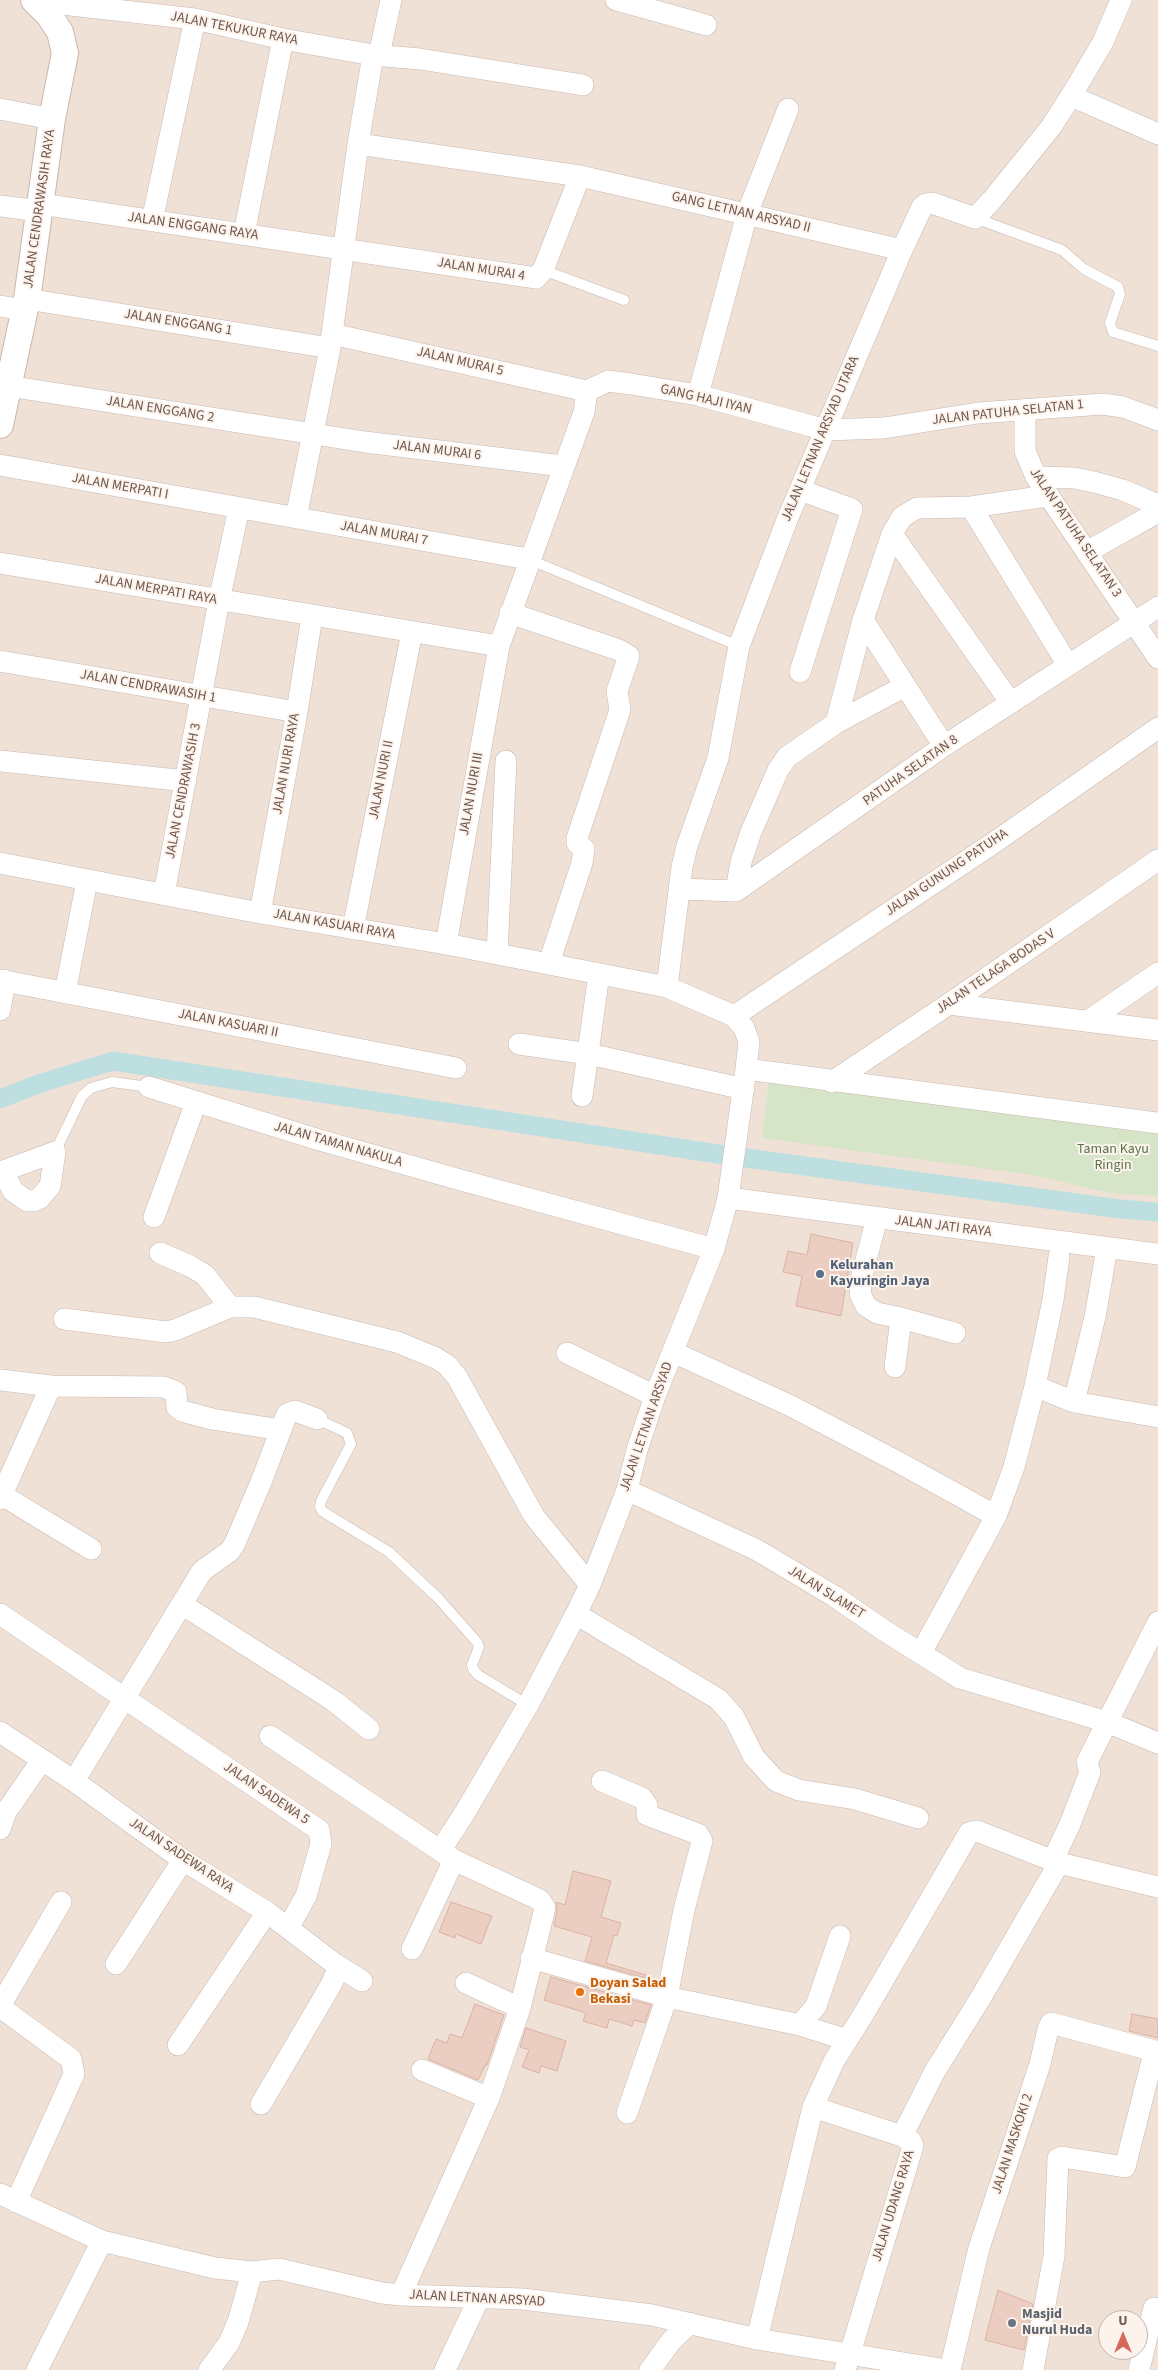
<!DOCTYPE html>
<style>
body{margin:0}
#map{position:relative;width:1158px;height:2370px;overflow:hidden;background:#f9f0e6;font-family:"Source Sans 3",sans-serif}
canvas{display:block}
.north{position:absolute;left:1098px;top:2310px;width:50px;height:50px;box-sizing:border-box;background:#fcf4ec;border:1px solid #c4b5ad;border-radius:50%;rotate:0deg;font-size:14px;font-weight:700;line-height:20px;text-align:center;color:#6f564e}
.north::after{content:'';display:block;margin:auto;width:18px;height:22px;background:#d3685b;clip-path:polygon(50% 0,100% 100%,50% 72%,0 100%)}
</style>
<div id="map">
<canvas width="1158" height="2370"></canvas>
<div class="north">U</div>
</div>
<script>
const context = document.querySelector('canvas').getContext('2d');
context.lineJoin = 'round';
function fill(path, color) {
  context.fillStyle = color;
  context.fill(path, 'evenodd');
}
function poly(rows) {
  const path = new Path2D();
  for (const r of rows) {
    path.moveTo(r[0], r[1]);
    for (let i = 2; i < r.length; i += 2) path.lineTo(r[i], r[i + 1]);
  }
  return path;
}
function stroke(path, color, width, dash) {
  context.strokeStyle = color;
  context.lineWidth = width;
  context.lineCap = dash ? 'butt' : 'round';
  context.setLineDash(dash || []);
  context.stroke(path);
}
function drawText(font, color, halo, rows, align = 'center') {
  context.font = font + ' "Source Sans 3",sans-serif';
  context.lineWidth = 4;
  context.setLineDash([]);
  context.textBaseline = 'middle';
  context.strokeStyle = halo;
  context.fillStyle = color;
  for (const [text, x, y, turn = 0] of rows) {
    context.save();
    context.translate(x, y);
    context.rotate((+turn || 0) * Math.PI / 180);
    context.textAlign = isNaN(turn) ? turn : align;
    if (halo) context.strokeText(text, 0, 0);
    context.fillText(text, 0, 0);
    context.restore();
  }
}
fill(poly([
 [0,0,1158,0,1158,2370,0,2370],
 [1108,2320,1138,2320,1138,2350,1108,2350]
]), '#f0e1d6');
fill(poly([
 [769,1080,1158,1128,1158,1196,1110,1193,1032,1175,762,1138]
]), '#d6e5c7');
stroke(poly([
 [0,1099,41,1083,113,1061,724,1155,1120,1209,1158,1212]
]), '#bddfe0', 19);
const building = poly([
 [811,1234,853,1243,841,1316,796,1306,802,1276,783,1272,788,1251,807,1255,811,1234],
 [573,1871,611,1881,601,1917,621,1923,617,1936,614,1935,606,1963,646,1975,645,1978,585,1961,592,1937,554,1926,557,1911,556,1902,565,1905,573,1871],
 [451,1902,492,1916,481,1944,456,1934,455,1938,439,1932,451,1902],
 [551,1977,651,2005,645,2023,634,2020,632,2026,609,2019,607,2028,583,2021,586,2013,544,2000,551,1977],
 [475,2004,504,2015,487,2065,486,2064,478,2080,428,2059,436,2039,447,2043,450,2034,462,2038,475,2004],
 [1132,2014,1158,2019,1158,2038,1129,2031,1132,2014],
 [526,2028,566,2041,557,2071,541,2066,539,2073,522,2067,529,2050,520,2047,526,2028],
 [998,2290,1033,2304,1024,2350,985,2340,998,2290]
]);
fill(building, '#ebcdc1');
stroke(building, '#dbb3a4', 1);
const service = poly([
 [975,218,1062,250,1084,269,1118,287,1120,294,1110,323,1113,332,1158,346],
 [543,270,624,300],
 [528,559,739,646],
 [55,1152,82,1096,91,1088,112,1082,149,1087],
 [317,1419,347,1433,351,1444,321,1501,320,1507,322,1511,389,1552,438,1598,477,1642,479,1647,472,1665,473,1669,478,1675,528,1705]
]);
const minor = poly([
 [616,0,706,25],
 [35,1,195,19,283,39,373,55,420,59,583,85],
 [379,55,391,0],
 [1071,96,1158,134],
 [0,109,52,119],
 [358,144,580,176,902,250],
 [41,204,536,278,543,270,580,176],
 [0,206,40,211],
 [152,221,195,19],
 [244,234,283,39],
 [27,299,330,348],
 [0,306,25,310],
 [332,334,587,391],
 [8,386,365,442,563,466],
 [587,391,608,381,631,384,698,395,826,430,884,428,978,413,1103,404,1123,407,1158,420],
 [698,395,747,214,788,109],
 [1025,410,1025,451,1036,477,1158,658],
 [0,465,528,559],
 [1036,477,1074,478,1094,482,1123,490,1158,505],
 [971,507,1068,665],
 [296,518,330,348,358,144,373,55],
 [892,534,1011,703],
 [1087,552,1158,512],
 [0,563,499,646],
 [510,613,619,650,629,656,617,691,620,710,577,838,577,843,584,849,582,863,549,963],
 [863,620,944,746],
 [0,661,297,712],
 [800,672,852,509,800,490],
 [836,723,863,620,892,534,902,517,917,508,971,507,1047,496],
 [0,761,186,781],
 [0,863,260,913,446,944,667,987,734,1016,744,1028,749,1042,746,1069,728,1198,714,1249,655,1396,637,1450,627,1490,590,1585,576,1614,528,1705,464,1814,440,1851],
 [680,889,736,891,944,746,1158,607],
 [736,891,741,862,751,832,778,770,787,757,836,723,905,686],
 [164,894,219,601,239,508],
 [260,913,297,712,312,616],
 [353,929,412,632],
 [446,944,499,646,584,412,587,391],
 [497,954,506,761],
 [0,980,456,1068],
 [667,987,682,867,687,846,718,758,739,646,787,520,902,250,922,207,926,204,932,203,975,218,992,200,1051,127,1071,96,1103,42,1121,0],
 [65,993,87,881],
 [949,1004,1158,1030],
 [0,1010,5,980],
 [734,1016,995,842,1158,728],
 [1088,1021,1158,973],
 [519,1044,589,1054,744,1089],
 [746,1069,1158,1123],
 [832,1082,949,1004,1158,860],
 [149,1087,316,1139,457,1179,714,1249],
 [582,1096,599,974],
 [0,1172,3,1171,55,1152,50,1186,40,1198,33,1201,27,1201,13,1191,3,1171],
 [728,1198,1158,1254],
 [154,1217,196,1102],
 [877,1218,862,1275,860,1294,866,1306,877,1313,901,1318,895,1367],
 [160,1253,190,1266,205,1275,230,1307],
 [901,1318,955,1333],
 [64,1319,166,1332,175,1330,230,1307,254,1307,397,1342,436,1358,447,1365,457,1377,534,1516,590,1585],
 [673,1352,791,1406,898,1462,996,1516],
 [567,1353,655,1396],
 [0,1380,51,1386,164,1387,176,1392,177,1407,182,1411,212,1419,281,1430],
 [1035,1386,1074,1402,1158,1417],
 [1074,1402,1095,1317,1107,1248],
 [627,1490,757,1550,834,1596,885,1631,960,1678,1107,1722,1158,1743],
 [2,1495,91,1549],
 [0,1499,51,1386],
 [183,1605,334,1701,369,1729],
 [0,1614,319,1830,321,1844,306,1896,288,1928],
 [576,1614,718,1699,734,1717,754,1757,776,1781,799,1790,855,1799,918,1818],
 [921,1653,996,1516,1014,1467,1035,1386,1053,1300,1059,1257],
 [0,1732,74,1781,183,1860,267,1912,335,1964,362,1981],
 [270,1736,454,1860,540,1900,545,1908,520,2008,489,2098,401,2295],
 [74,1781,202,1571,230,1551,235,1543,261,1482,287,1414,295,1411,317,1419],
 [602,1781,642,1798,647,1805,647,1815,698,1834,702,1841,684,1910,667,1997,627,2113],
 [0,1829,6,1812,42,1760],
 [1053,1860,1070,1824,1090,1772,1087,1762,1158,1622],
 [412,1949,454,1860],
 [531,1958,667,1997,800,2025,816,2006,840,1936],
 [116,1964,183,1860],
 [466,1983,520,2008],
 [0,2006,61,1902],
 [0,2007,71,2059,74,2074,16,2202],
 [800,2025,847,2040],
 [178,2045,267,1912],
 [422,2070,489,2098],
 [261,2104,331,1985,339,1967],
 [813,2107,902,2136,911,2141,913,2146,845,2370],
 [902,2136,935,2071,980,1999,1059,1863],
 [0,2194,102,2241,215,2268,252,2272,279,2269,382,2293,401,2295,523,2299,652,2315,757,2339,947,2370],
 [757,2339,813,2107,834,2061,863,2015,969,1833,977,1831,1059,1863,1158,1887],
 [37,2370,102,2241],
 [209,2370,229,2343,238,2322,252,2272],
 [445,2370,479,2298],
 [650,2370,672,2340,690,2323],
 [950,2370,979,2248,1040,2064,1048,2029,1051,2023,1155,2051],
 [1033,2370,1054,2256,1058,2159,1062,2157,1125,2167,1154,2053,1155,2051,1158,2051],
 [1139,2370,1154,2308]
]);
const tertiary = poly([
 [0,425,27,299,52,119,65,53,60,32,49,15,34,0]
]);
stroke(service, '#c9b7ae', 11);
stroke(minor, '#c9b7ae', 22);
stroke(tertiary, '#c9b7ae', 28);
stroke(service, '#fff', 10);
stroke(minor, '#fff', 21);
stroke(tertiary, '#fff', 26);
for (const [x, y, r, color] of [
 [820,1274,5,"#5c6f8a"],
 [580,1992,5,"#e8710a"],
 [1012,2323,5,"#6b7280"]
]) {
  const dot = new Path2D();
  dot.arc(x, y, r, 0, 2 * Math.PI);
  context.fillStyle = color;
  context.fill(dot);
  stroke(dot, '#fcf4ec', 2);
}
drawText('14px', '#6f564e', '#fcf4ec', [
 ["JALAN TEKUKUR RAYA",234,29,11],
 ["JALAN CENDRAWASIH RAYA",40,209,-82],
 ["GANG LETNAN ARSYAD II",741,213,13],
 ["JALAN ENGGANG RAYA",193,227,8],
 ["JALAN MURAI 4",481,270,9],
 ["JALAN ENGGANG 1",178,323,9],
 ["JALAN MURAI 5",460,362,13],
 ["GANG HAJI IYAN",706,400,13],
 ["JALAN ENGGANG 2",160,410,9],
 ["JALAN PATUHA SELATAN 1",1008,413,-6],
 ["JALAN LETNAN ARSYAD UTARA",821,439,-67],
 ["JALAN MURAI 6",437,451,7],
 ["JALAN MERPATI I",120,487,10],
 ["JALAN PATUHA SELATAN 3",1075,533,56],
 ["JALAN MURAI 7",384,534,10],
 ["JALAN MERPATI RAYA",156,590,10],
 ["JALAN CENDRAWASIH 1",148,687,10],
 ["JALAN NURI RAYA",287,764,-80],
 ["PATUHA SELATAN 8",911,771,-35],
 ["JALAN NURI II",382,780,-79],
 ["JALAN CENDRAWASIH 3",184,791,-79],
 ["JALAN NURI III",472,794,-80],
 ["JALAN GUNUNG PATUHA",947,873,-34],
 ["JALAN KASUARI RAYA",334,925,10],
 ["JALAN TELAGA BODAS V",996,972,-34],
 ["JALAN KASUARI II",228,1024,11],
 ["JALAN TAMAN NAKULA",338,1145,16],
 ["JALAN JATI RAYA",943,1227,7],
 ["JALAN LETNAN ARSYAD",647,1427,-71],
 ["JALAN SLAMET",826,1593,32],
 ["JALAN SADEWA 5",266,1794,34],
 ["JALAN SADEWA RAYA",181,1856,34],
 ["JALAN MASKOKI 2",1013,2144,-72],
 ["JALAN UDANG RAYA",894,2206,-73],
 ["JALAN LETNAN ARSYAD",477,2299,3]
]);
drawText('14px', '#5a7348', '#fcf4ec', [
 ["Taman Kayu",1113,1150],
 ["Ringin",1113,1166]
]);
drawText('bold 14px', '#4e5e75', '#fcf4ec', [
 ["Kelurahan",830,1266],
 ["Kayuringin Jaya",830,1282]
], 'left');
drawText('bold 14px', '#c56008', '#fcf4ec', [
 ["Doyan Salad",590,1984],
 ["Bekasi",590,2000]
], 'left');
drawText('bold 14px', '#5b616d', '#fcf4ec', [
 ["Masjid",1022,2315],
 ["Nurul Huda",1022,2331]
], 'left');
</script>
